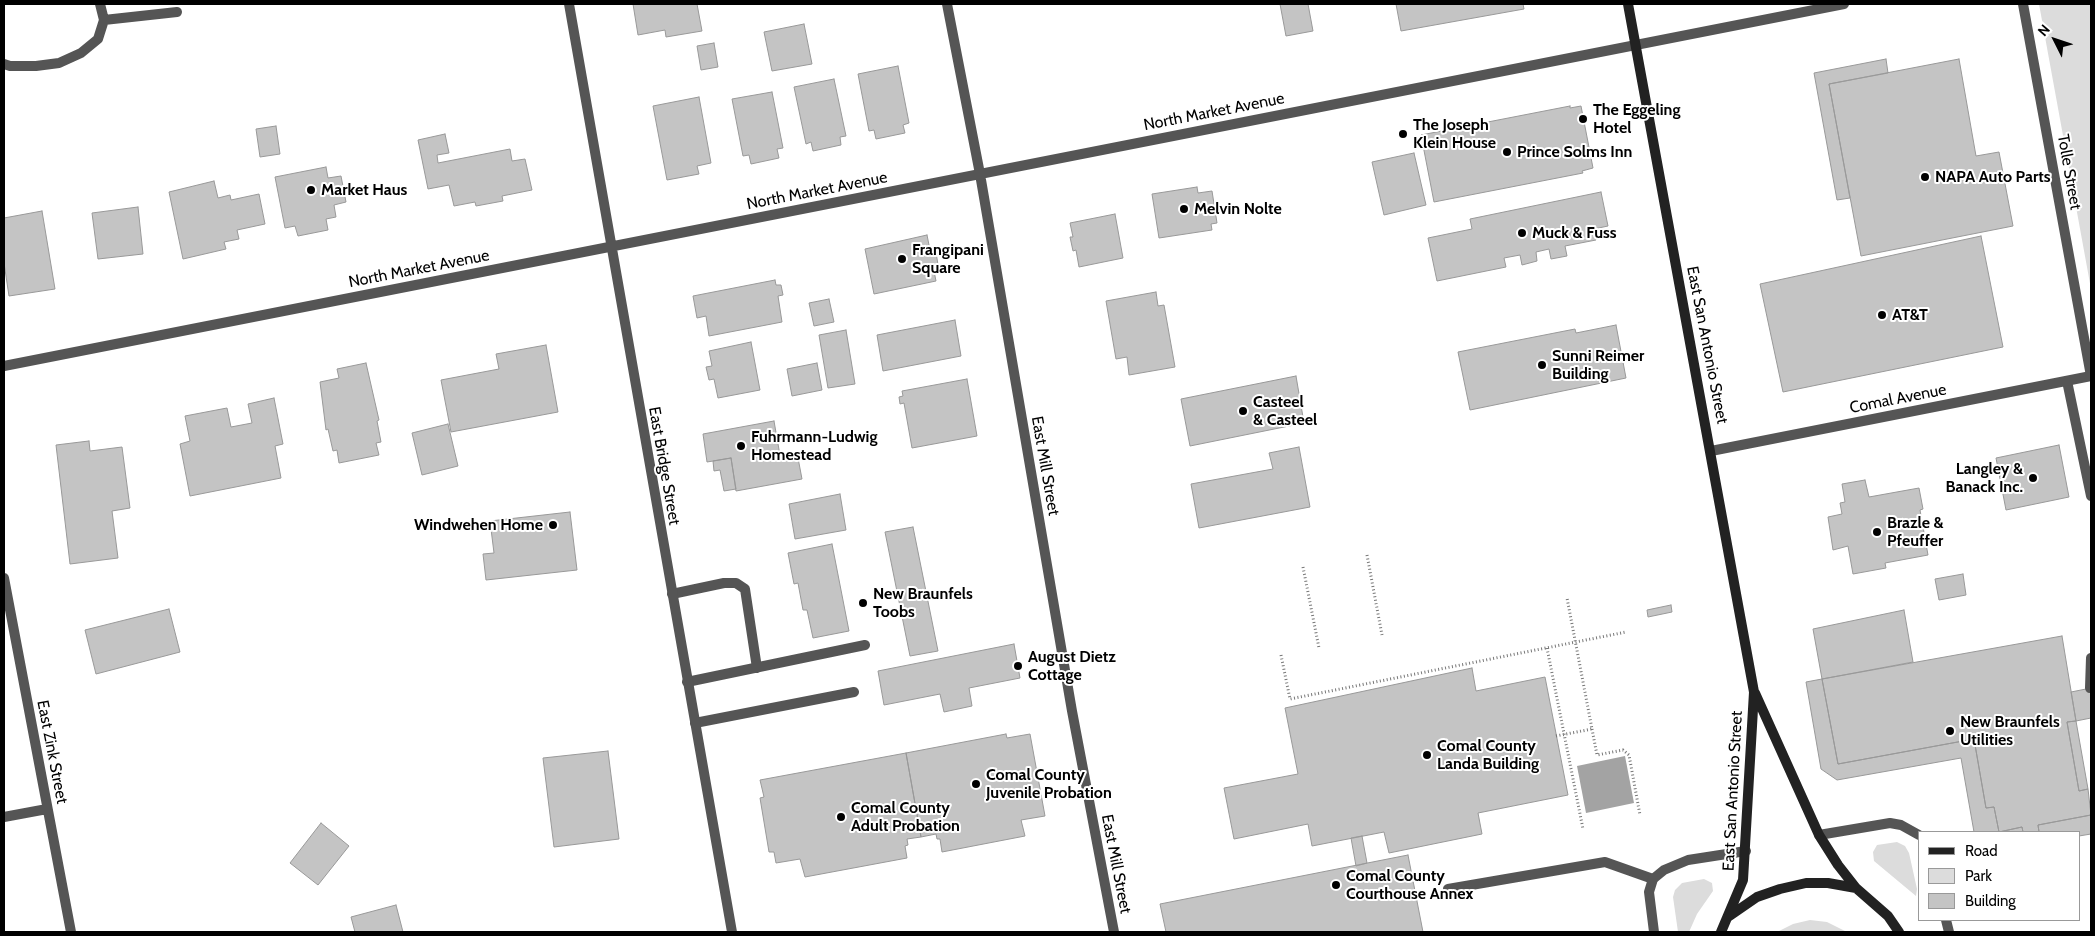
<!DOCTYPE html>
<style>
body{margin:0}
#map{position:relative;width:2095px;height:936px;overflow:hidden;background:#fff;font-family:Cabin,sans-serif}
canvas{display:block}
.frame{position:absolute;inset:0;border:5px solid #000;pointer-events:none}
.legend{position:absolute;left:1918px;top:831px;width:162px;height:90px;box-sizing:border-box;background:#fff;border:1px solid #999;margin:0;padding:6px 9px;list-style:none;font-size:15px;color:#000}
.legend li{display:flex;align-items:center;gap:10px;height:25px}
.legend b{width:25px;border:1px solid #999}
.north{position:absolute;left:2030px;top:15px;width:50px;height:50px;-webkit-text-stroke:4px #fff;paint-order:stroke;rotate:311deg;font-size:14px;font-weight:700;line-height:20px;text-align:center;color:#000}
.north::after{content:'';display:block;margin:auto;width:18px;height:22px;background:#000;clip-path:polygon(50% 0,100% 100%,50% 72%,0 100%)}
</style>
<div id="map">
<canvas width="2095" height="936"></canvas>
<div class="frame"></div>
<ul class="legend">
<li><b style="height:6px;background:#222"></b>Road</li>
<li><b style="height:14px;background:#dcdcdc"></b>Park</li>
<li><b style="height:14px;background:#c4c4c4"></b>Building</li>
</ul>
<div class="north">N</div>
</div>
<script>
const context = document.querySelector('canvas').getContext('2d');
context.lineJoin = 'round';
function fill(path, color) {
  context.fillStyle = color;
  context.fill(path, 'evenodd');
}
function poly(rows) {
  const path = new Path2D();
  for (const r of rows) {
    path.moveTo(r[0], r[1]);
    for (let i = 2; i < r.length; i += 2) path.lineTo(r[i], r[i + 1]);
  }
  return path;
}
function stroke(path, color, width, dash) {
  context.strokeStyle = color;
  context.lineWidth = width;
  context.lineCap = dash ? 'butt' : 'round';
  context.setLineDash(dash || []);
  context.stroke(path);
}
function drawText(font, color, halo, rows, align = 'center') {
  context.font = font + ' Cabin,sans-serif';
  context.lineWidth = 4;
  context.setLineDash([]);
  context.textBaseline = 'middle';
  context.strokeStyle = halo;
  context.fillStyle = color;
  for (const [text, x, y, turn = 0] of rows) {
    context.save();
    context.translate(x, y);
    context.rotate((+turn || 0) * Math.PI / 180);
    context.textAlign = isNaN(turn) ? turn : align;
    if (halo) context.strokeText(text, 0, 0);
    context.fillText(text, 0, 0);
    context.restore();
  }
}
fill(poly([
 [2039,4,2091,4,2091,289],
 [1897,842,1905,846,1909,853,1917,889,1916,896,1874,861,1873,852,1877,845],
 [1704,879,1712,883,1713,891,1697,914,1689,932,1678,932,1673,897,1675,890,1682,883],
 [1810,920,1827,922,1847,932,1777,932,1793,924]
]), '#dcdcdc');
fill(poly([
 [1625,756,1634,803,1586,813,1577,766]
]), '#a3a3a3');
const building = poly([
 [633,4,697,4,702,31,666,37,665,30,638,35,633,4],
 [1280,4,1308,4,1313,31,1286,36,1280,4],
 [1396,4,1523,4,1524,9,1401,31,1396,4],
 [804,24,812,64,772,71,764,32,804,24],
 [714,43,718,67,701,70,697,46,714,43],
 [1886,59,1888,73,1829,84,1850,198,1837,200,1814,73,1886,59],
 [1959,59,1976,156,1999,152,2013,226,1861,256,1829,84,1959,59],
 [898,66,909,123,903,125,905,133,876,139,874,130,869,131,858,74,898,66],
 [834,79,846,136,840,137,841,145,813,151,811,142,806,144,794,87,834,79],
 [772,92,783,148,777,149,779,158,751,164,749,155,743,156,732,99,772,92],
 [699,97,711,163,697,166,699,174,667,180,653,106,699,97],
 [1570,106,1570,108,1581,106,1593,168,1582,171,1583,173,1434,202,1421,135,1570,106],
 [276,126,280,154,260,157,256,129,276,126],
 [445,134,449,153,437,155,438,163,510,149,512,161,525,159,532,190,502,196,503,201,476,206,475,202,454,206,449,185,428,189,418,140,445,134],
 [1414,153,1426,205,1384,215,1372,162,1414,153],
 [326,167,328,178,341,176,346,202,334,205,336,217,326,219,328,230,298,236,295,226,285,228,275,177,326,167],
 [214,181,218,198,230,195,231,200,259,194,265,224,237,230,239,239,224,242,226,249,183,259,169,192,214,181],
 [1197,187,1198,193,1212,191,1217,223,1211,224,1212,230,1159,238,1152,194,1197,187],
 [1601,192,1608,226,1594,229,1596,240,1565,246,1567,256,1551,259,1549,249,1536,252,1537,261,1522,265,1520,255,1504,258,1506,267,1437,281,1428,238,1472,229,1470,219,1601,192],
 [138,207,143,254,98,259,92,213,138,207],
 [42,211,55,289,9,296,4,263,4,218,42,211],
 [1115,214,1123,258,1079,267,1076,250,1073,251,1070,237,1073,237,1070,223,1115,214],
 [927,235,930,250,935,249,936,252,938,265,933,266,936,281,874,294,865,249,927,235],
 [1981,236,2003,347,1783,392,1760,284,1981,236],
 [775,280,776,285,781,285,783,295,778,296,782,322,709,336,706,316,697,318,693,296,775,280],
 [1156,292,1158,306,1164,305,1175,367,1129,375,1127,357,1116,359,1106,301,1156,292],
 [829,299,834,322,814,326,809,303,829,299],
 [955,320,961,356,883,371,877,335,955,320],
 [1616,325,1626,378,1470,410,1458,352,1575,329,1576,333,1616,325],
 [846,330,855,384,828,388,819,335,846,330],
 [751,342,760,390,718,398,714,379,709,380,706,367,712,366,709,351,751,342],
 [546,345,558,412,451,432,441,380,499,369,496,354,546,345],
 [366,363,379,420,377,421,381,442,376,443,379,455,339,463,337,450,333,451,328,429,326,430,320,382,339,378,337,369,366,363],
 [817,363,822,390,792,396,787,369,817,363],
 [1296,376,1304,423,1190,446,1181,399,1296,376],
 [967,379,977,436,912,448,904,403,900,404,899,397,903,396,902,391,967,379],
 [274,398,283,444,275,446,281,478,190,496,180,444,190,441,185,416,227,408,231,427,252,423,248,404,274,398],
 [774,421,781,461,798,458,802,479,736,491,731,458,707,462,703,434,774,421],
 [448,424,458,466,422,475,412,433,448,424],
 [89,441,90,451,122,447,130,508,112,511,118,558,70,564,56,445,89,441],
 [2059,445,2069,497,2006,510,1996,458,2059,445],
 [1299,447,1310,507,1199,528,1191,484,1273,469,1269,453,1299,447],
 [731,458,736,489,724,491,720,470,714,471,713,461,731,458],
 [1865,480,1869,497,1919,488,1923,509,1920,510,1928,555,1885,563,1886,568,1853,574,1848,546,1833,550,1828,517,1842,514,1840,503,1845,502,1842,484,1865,480],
 [840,494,846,530,795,539,789,504,840,494],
 [570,512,577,570,486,580,483,554,494,553,490,521,570,512],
 [913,527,938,651,910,656,885,532,913,527],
 [832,544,849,631,813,638,807,610,803,610,798,583,794,584,788,553,832,544],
 [1963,574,1966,595,1939,600,1935,579,1963,574],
 [1671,605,1672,612,1648,617,1647,610,1671,605],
 [169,609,180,652,96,674,85,630,169,609],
 [1904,610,1913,662,1822,679,1813,629,1904,610],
 [2062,636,2076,721,2067,722,2079,791,2088,789,2091,815,2038,825,2039,832,2023,832,2022,827,1999,832,1994,807,1986,808,1974,739,1838,764,1822,679,2062,636],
 [1014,644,1020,678,969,688,972,706,944,712,940,694,884,705,878,671,1014,644],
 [1472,668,1476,691,1545,677,1568,795,1478,813,1482,834,1389,853,1384,832,1312,846,1308,824,1234,839,1224,788,1298,774,1285,708,1472,668],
 [1822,679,1838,764,1974,739,1986,808,1994,807,1999,832,2022,827,2023,832,1974,832,1961,758,1837,780,1821,769,1806,682,1822,679],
 [2091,688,2091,718,2076,721,2071,692,2091,688],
 [2076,721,2088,789,2079,791,2067,722,2076,721],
 [1006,734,1007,738,1030,734,1045,816,1021,820,1025,836,942,852,940,839,937,839,936,834,921,837,906,753,1006,734],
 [608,751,619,839,554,847,543,758,608,751],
 [906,753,921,837,907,839,908,845,905,846,907,858,805,877,800,859,776,863,774,852,769,852,760,798,764,797,760,780,906,753],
 [2091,815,2091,834,2079,836,2079,832,2039,832,2038,825,2091,815],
 [321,823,349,846,318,885,290,863,321,823],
 [1362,836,1367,863,1356,866,1351,838,1362,836],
 [1408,855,1423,932,1166,932,1160,904,1408,855],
 [396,905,403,932,355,932,351,917,396,905]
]);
fill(building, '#c4c4c4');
stroke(building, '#999', 1);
stroke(poly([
 [1367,555,1382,635],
 [1303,567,1319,648],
 [1547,648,1583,829],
 [1281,655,1290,699,1626,632],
 [1592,729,1597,755,1623,750,1629,755,1640,815],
 [1556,736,1592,729,1567,598]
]), '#777', 3, [1, 2.5]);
stroke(poly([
 [104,20,177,12],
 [4,64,10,66,36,66,59,63,81,53,98,39,104,20,100,4],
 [2067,381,2091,496],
 [672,594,724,583,736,583,745,589,757,668],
 [687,682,865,645],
 [2090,688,2091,658],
 [695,723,854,692],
 [1448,889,1605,862,1653,879]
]), '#555', 10);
stroke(poly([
 [569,4,732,932],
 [947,4,980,174,1072,711,1114,932],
 [2023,4,2091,376],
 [4,366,1844,4],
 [1711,451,2091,376],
 [4,578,71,932],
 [4,817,47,809],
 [1819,835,1890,823,1901,825,1919,835],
 [1946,920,1949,932],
 [1654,932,1649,892,1653,879,1664,870,1688,860,1746,851]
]), '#555', 10);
stroke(poly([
 [1628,4,1754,692,1743,880,1721,932],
 [1755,693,1819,835,1838,865,1856,888],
 [1728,917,1757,897,1780,889,1806,883,1828,883,1856,888,1888,916,1899,932]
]), '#222', 10);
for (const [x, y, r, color] of [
 [1583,119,5,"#000"],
 [1403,134,5,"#000"],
 [1507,152,5,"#000"],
 [1925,177,5,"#000"],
 [311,190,5,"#000"],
 [1184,209,5,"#000"],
 [1522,233,5,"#000"],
 [902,259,5,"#000"],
 [1882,315,5,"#000"],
 [1542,365,5,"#000"],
 [1243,411,5,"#000"],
 [741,446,5,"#000"],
 [2033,478,5,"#000"],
 [553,525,5,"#000"],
 [1877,532,5,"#000"],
 [863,603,5,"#000"],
 [1018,666,5,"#000"],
 [1950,731,5,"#000"],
 [1427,755,5,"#000"],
 [976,784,5,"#000"],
 [841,817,5,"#000"],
 [1336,885,5,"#000"]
]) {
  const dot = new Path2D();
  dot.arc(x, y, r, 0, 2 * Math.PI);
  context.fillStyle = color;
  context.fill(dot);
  stroke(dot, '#fff', 2);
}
drawText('bold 16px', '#000', '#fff', [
 ["The Eggeling",1593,110],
 ["Hotel",1593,128],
 ["The Joseph",1413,125],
 ["Klein House",1413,143],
 ["Prince Solms Inn",1517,152],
 ["NAPA Auto Parts",1935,177],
 ["Market Haus",321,190],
 ["Melvin Nolte",1194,209],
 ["Muck & Fuss",1532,233],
 ["Frangipani",912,250],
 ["Square",912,268],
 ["AT&T",1892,315],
 ["Sunni Reimer",1552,356],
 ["Building",1552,374],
 ["Casteel",1253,402],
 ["& Casteel",1253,420],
 ["Fuhrmann-Ludwig",751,437],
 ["Homestead",751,455],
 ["Langley &",2023,469,"right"],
 ["Banack Inc.",2023,487,"right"],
 ["Brazle &",1887,523],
 ["Pfeuffer",1887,541],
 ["Windwehen Home",543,525,"right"],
 ["New Braunfels",873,594],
 ["Toobs",873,612],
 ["August Dietz",1028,657],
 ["Cottage",1028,675],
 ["New Braunfels",1960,722],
 ["Utilities",1960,740],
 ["Comal County",1437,746],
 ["Landa Building",1437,764],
 ["Comal County",986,775],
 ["Juvenile Probation",986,793],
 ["Comal County",851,808],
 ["Adult Probation",851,826],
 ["Comal County",1346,876],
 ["Courthouse Annex",1346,894]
], 'left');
drawText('16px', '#000', '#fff', [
 ["North Market Avenue",1214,112,-11],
 ["Tolle Street",2069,172,80],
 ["North Market Avenue",817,191,-11],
 ["North Market Avenue",419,269,-11],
 ["East San Antonio Street",1707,345,79],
 ["Comal Avenue",1898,399,-11],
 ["East Bridge Street",664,466,80],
 ["East Mill Street",1045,466,80],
 ["East Zink Street",52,752,79],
 ["East San Antonio Street",1733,791,-87],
 ["East Mill Street",1116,864,79]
]);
</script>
